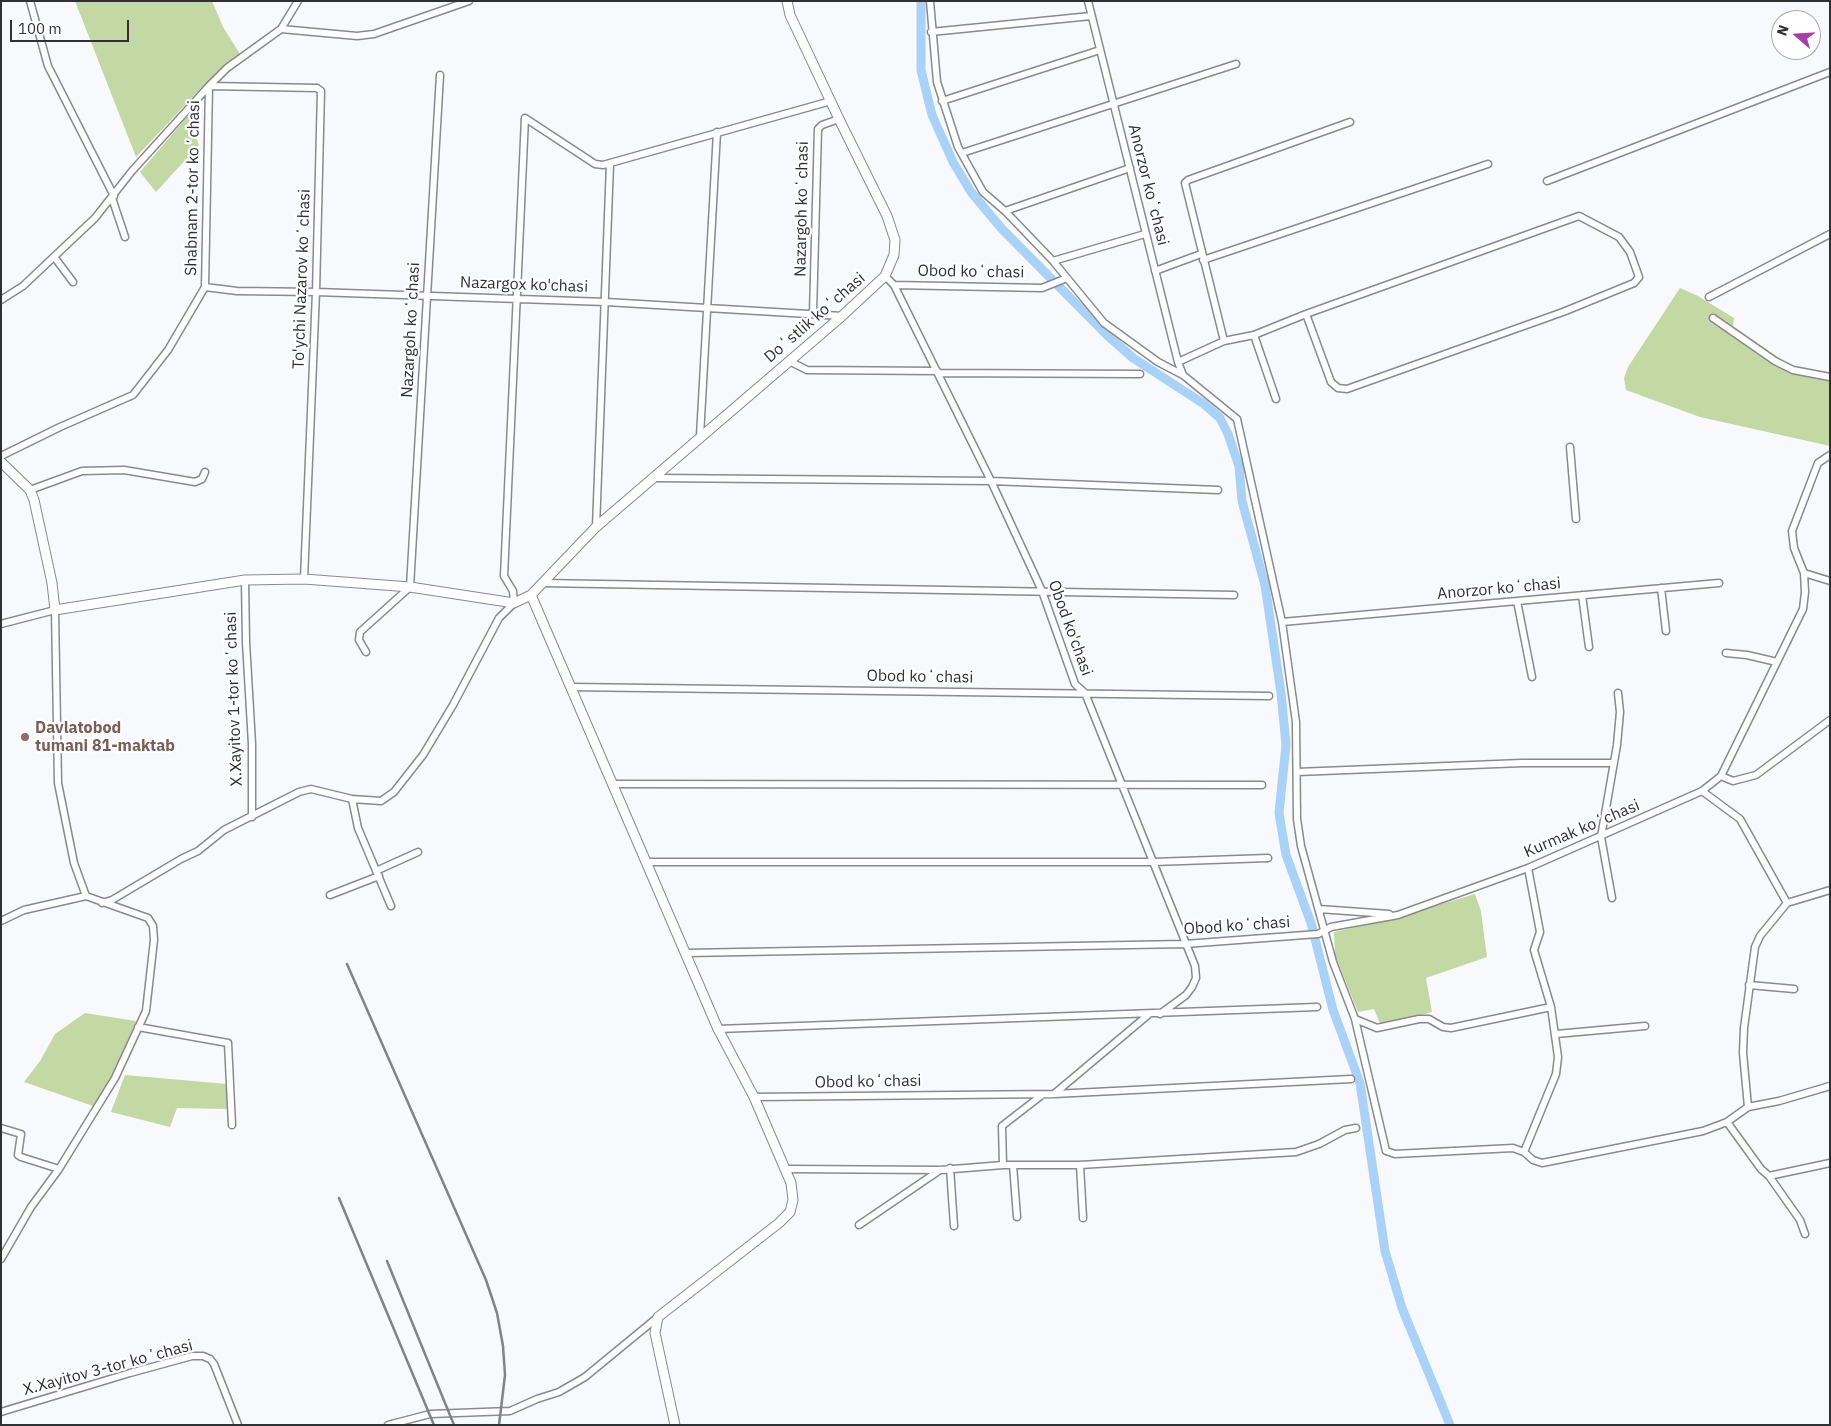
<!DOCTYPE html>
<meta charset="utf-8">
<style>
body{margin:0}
#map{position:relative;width:1831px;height:1426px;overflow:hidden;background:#f7f9fd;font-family:"IBM Plex Sans",sans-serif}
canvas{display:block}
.frame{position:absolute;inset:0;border:2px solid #2f3031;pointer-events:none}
.north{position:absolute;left:1771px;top:10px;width:50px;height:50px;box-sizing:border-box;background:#fff;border:1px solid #acacad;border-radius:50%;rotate:289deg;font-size:14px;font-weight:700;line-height:20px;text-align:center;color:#2f3031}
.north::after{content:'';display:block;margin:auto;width:18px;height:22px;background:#a441a7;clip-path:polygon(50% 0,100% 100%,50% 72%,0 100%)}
.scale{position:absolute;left:10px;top:20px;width:119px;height:22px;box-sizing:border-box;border:2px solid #2f3031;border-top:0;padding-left:6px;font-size:15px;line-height:18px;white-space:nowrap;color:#2f3031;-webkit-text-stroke:4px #fff;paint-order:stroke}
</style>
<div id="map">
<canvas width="1831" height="1426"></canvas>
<div class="frame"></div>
<div class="north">N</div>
<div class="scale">100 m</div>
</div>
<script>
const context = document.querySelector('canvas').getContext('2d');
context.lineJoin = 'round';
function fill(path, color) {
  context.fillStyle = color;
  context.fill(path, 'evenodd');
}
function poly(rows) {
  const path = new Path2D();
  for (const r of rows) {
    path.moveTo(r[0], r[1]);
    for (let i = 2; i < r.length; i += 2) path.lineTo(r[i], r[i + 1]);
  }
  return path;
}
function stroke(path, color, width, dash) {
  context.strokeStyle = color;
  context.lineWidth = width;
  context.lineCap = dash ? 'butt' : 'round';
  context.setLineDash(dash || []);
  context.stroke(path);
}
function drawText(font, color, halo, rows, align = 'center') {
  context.font = font + ' "IBM Plex Sans",sans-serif';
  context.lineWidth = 4.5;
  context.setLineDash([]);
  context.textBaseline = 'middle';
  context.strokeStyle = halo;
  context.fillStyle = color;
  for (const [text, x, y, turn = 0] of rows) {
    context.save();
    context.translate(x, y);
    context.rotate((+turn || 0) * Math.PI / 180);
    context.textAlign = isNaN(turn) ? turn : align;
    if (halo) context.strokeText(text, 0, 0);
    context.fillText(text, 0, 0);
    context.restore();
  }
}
fill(poly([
 [75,1,212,1,223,27,240,54,201,88,136,157],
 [188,116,199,145,156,192,140,172],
 [1680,288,1698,296,1734,318,1733,326,1792,367,1830,375,1830,446,1700,417,1626,390,1624,378,1628,367],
 [1475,894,1481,911,1487,957,1426,978,1432,1012,1381,1026,1374,1009,1358,1012,1335,955,1334,932,1395,918],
 [85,1013,136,1021,111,1081,93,1106,24,1082,40,1061,55,1034],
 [125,1075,227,1084,229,1109,177,1108,170,1127,111,1112]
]), '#c3d8a3');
stroke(poly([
 [921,1,921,70,932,115,953,162,971,192,1002,229,1108,336,1133,358,1204,404,1220,418,1228,434,1239,466,1242,501,1265,585,1281,693,1286,745,1279,813,1286,855,1311,923,1333,1010,1360,1083,1385,1251,1402,1308,1450,1425]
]), '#a8d2f7', 9);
const street = poly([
 [30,1,48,66,114,196],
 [930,1,937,82,958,147,983,192,1005,211,1053,261,1104,323,1158,362,1183,375,1237,419,1282,622,1296,722,1297,819,1301,846,1333,962,1355,1019,1386,1151,1395,1154,1513,1148,1524,1152,1533,1160,1542,1163,1703,1131,1727,1122,1748,1107,1779,1101,1830,1086],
 [1088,1,1178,362,1183,375],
 [281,29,357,36,374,34,469,1],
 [931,32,1091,16],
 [942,101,1100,50],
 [962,153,1236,64],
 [1547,181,1830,72],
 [112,198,125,237],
 [1005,211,1130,168],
 [55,258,73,282],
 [1203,260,1488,164],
 [1053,261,1145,234],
 [1155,271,1201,254],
 [885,276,894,285,991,481,1042,591,1075,684,1085,693,1195,966,1196,978,1192,987,1186,995,1160,1014],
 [894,285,1042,288,1067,278],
 [205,287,237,291,316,292,606,302,842,316],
 [1709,297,1830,234],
 [1,300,23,286,95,218,132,171,209,86,317,88,321,91,316,292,304,579],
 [813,313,818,129,822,125,839,119],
 [1713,318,1775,361,1793,370,1830,377],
 [1254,335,1276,399],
 [1224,341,1185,183,1188,180,1350,122],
 [789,361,807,370,937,371],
 [1178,362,1224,341,1254,335,1306,314,1579,216,1619,237,1630,252,1639,277,1634,283,1563,312,1347,389,1338,388,1331,382,1306,314],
 [938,373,1140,374],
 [700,436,717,132],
 [1570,447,1576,519],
 [1,456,60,427,133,395,168,350,205,287,209,86,227,68,281,29,298,1],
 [656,478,991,481,1218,490],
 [30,490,82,471,124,470,195,482,202,479,205,472],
 [596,527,610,164],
 [1804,573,1830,581],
 [245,580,246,642,252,744,252,817],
 [542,583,1234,595],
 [1661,588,1666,631],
 [1582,595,1589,647],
 [1517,601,1532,677],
 [1282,622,1719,583],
 [1,624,55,610,58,783,74,863,86,896,148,918,153,926,154,940,146,1011,115,1078,59,1169,31,1207,1,1259],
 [366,652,359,640,360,632,410,587,440,75],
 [1726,653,1747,655,1777,662],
 [570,687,1269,696],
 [1297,772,1522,763,1614,763],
 [1721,776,1803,609,1805,592,1804,573,1794,548,1792,531,1818,463,1830,455],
 [614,784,1262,785],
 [1702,791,1740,819,1787,903],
 [352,799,358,828,391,906],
 [646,862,1153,862,1268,858],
 [376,871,418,852],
 [330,895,379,876],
 [1612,898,1601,837,1617,745,1620,712,1618,693],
 [102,903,112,900,181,859,198,851,224,830,299,792,311,789,352,799,381,801,394,792,423,755,453,705,499,618,514,603,513,591,504,576,525,118,595,164,603,165,831,101],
 [1319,909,1389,914],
 [1,921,24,910,86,896],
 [686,953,1185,944,1318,934,1331,927,1398,915,1528,868,1702,791,1721,776,1733,781,1756,775,1830,720],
 [1749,985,1794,989],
 [1355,1019,1377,1028,1419,1019,1429,1019,1443,1027,1451,1028,1551,1007],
 [138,1027,228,1043,232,1125],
 [718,1029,1317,1007],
 [1556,1034,1645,1026],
 [1054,1094,1148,1015],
 [754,1097,1054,1094,1351,1079],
 [1748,1107,1743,1053,1744,1028,1755,947,1760,936,1787,903,1830,890],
 [1727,1122,1761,1169,1769,1176,1830,1163],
 [1,1128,21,1134,18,1155,21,1157,59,1169],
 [1524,1152,1556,1074,1558,1057,1551,1007,1534,950,1540,932,1528,868],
 [1003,1165,1002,1126,1042,1095],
 [1013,1165,1017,1217],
 [1080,1165,1083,1218],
 [950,1168,954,1226],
 [786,1169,941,1170,1003,1165,1080,1165,1296,1152,1319,1144,1345,1130,1356,1128],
 [1769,1176,1800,1220,1805,1234],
 [859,1225,940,1170],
 [1,1412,130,1373,192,1356,203,1356,210,1359,214,1364,238,1425],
 [388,1425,430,1414,510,1411,537,1399,559,1392,585,1377,658,1317]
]);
const secondary = poly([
 [1,462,30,490,34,500,52,583,55,610,245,580,304,579,410,587,514,603,531,595],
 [675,1425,655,1333,658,1317,779,1223,790,1212,793,1200,791,1183,754,1097,718,1029,531,595,596,527,842,316,885,276,894,255,895,240,887,216,839,119,790,15,787,1]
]);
stroke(street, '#888a8d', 9);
stroke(secondary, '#888a8d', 11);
stroke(street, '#fff', 6);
stroke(secondary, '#fff', 9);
stroke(poly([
 [347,964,486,1280,497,1313,503,1346,505,1375,499,1425],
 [339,1198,434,1425],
 [387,1261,454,1425]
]), '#818385', 2.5);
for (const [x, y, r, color] of [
 [25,737,5,"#8d6e63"]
]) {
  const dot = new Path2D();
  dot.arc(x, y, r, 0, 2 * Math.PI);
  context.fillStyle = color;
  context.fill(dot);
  stroke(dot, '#fff', 2);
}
drawText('16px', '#2f3031', '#fff', [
 ["Anorzor koʻchasi",1148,185,76],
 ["Shabnam 2-tor koʼchasi",193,188,-89],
 ["Nazargoh koʻchasi",802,209,-89],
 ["Obod koʻchasi",971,272,1],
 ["To'ychi Nazarov koʻchasi",302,279,-88],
 ["Nazargox ko'chasi",524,285,2],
 ["Doʻstlik koʻchasi",815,318,-41],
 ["Nazargoh koʻchasi",411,330,-87],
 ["Anorzor koʻchasi",1499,589,-5],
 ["Obod ko'chasi",1070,628,70],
 ["Obod koʻchasi",920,677,1],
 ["X.Xayitov 1-tor koʼchasi",234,699,-92],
 ["Kurmak koʻchasi",1582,829,-23],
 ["Obod koʻchasi",1237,926,-4],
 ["Obod koʻchasi",868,1082,-1],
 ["X.Xayitov 3-tor koʼchasi",108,1368,-15]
]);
drawText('bold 16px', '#785e54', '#fff', [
 ["Davlatobod",35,728],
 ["tumani 81-maktab",35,746]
], 'left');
</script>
